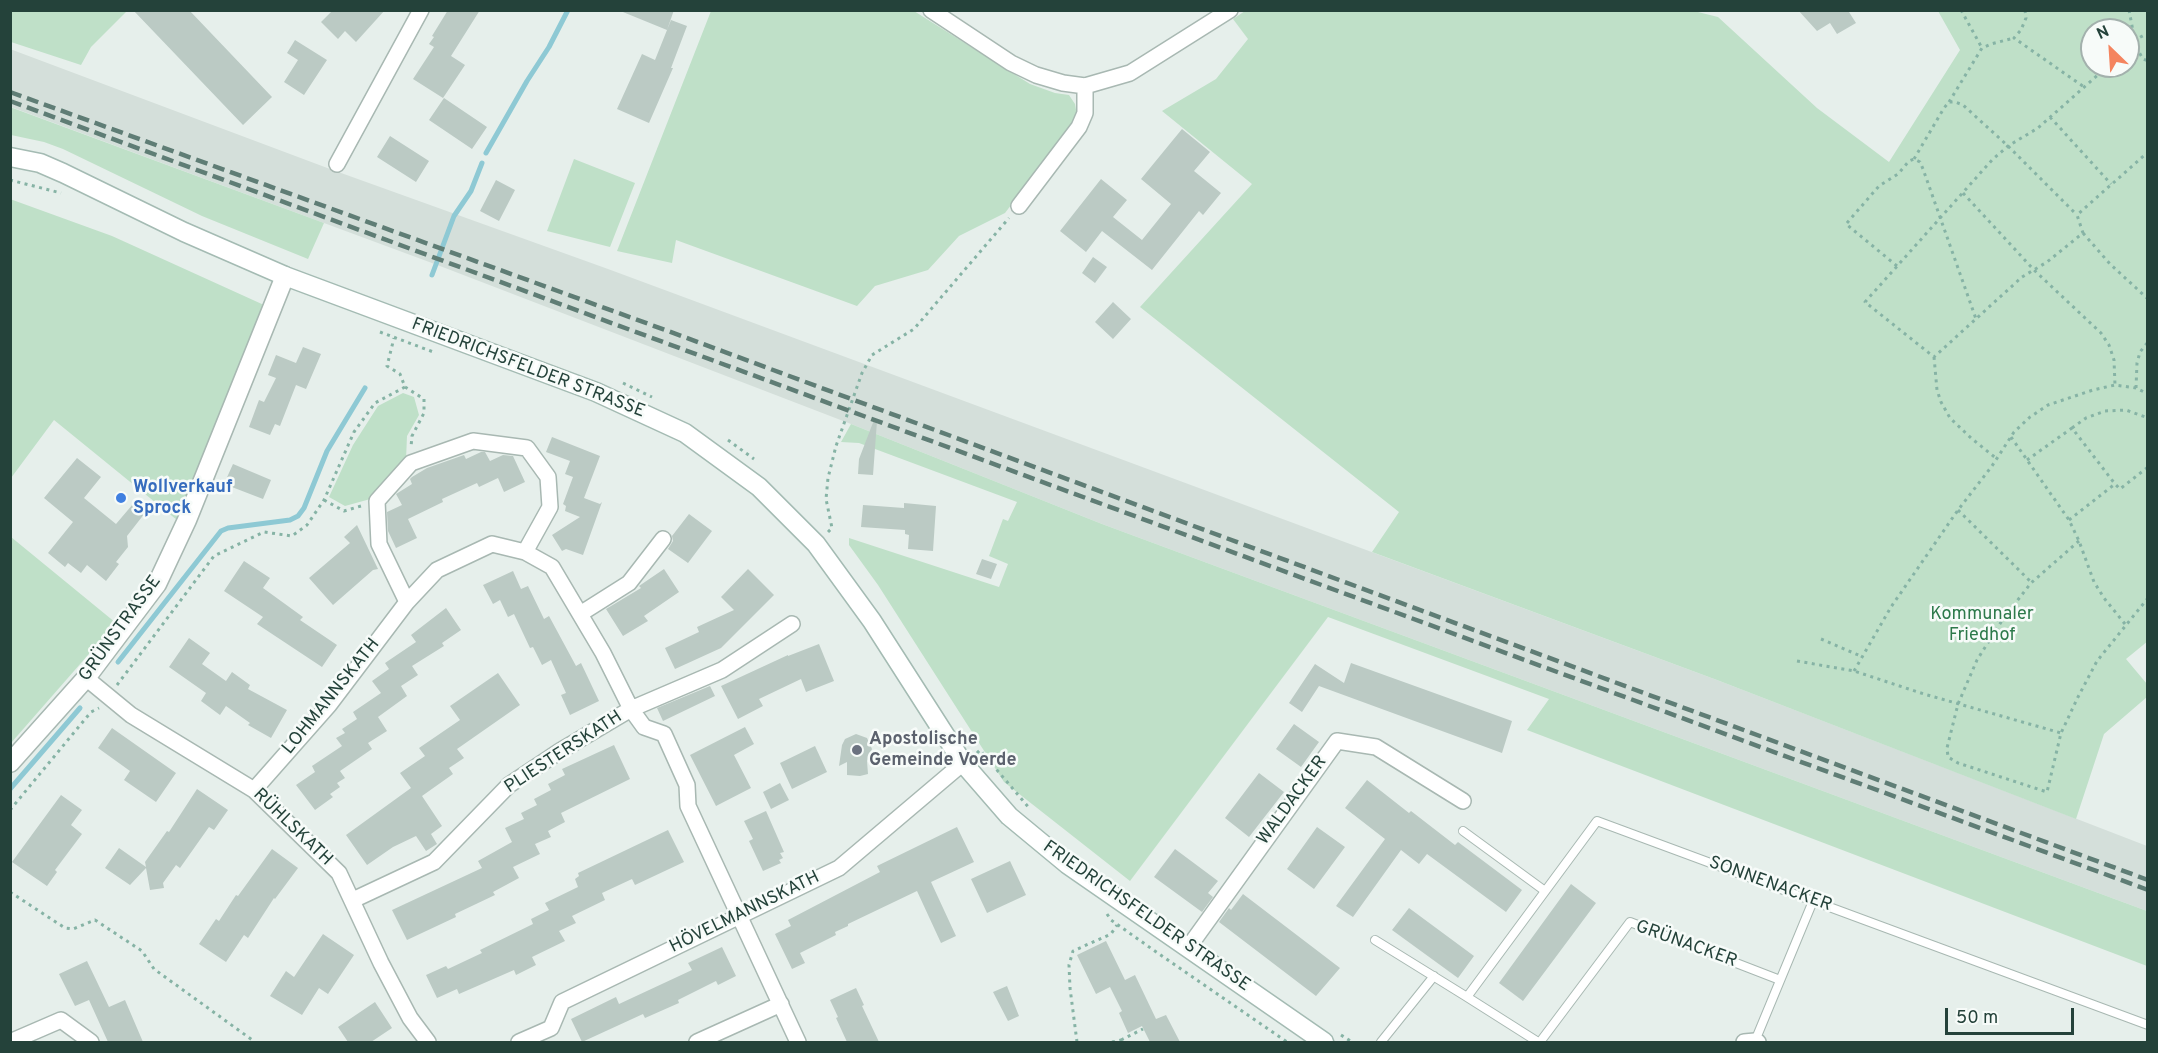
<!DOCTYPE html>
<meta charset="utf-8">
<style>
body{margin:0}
#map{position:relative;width:2158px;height:1053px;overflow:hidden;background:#e6efeb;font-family:Overpass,sans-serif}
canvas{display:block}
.frame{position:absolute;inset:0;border:12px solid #24423a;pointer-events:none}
.north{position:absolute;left:2080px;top:18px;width:60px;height:60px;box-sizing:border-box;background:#f7fbf9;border:2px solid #a3b1ad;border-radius:50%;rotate:335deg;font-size:16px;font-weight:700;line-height:24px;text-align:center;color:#24423a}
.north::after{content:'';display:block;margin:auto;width:21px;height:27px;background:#f4845f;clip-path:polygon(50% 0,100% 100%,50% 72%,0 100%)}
.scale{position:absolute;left:1945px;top:1008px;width:129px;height:27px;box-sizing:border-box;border:3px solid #24423a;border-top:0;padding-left:8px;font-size:18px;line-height:21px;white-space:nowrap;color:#24423a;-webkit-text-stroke:4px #f7fbf9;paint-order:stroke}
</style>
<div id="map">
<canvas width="2158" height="1053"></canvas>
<div class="frame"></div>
<div class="north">N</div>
<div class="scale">50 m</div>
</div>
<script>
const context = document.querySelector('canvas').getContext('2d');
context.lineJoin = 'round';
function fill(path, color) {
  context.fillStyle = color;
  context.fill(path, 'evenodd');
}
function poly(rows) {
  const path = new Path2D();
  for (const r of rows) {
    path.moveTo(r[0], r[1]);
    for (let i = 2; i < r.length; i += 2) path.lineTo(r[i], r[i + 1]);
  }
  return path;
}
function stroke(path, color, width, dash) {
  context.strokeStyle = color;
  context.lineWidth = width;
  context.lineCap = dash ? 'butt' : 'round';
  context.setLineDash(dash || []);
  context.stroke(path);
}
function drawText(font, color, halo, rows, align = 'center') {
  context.font = font + ' Overpass,sans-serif';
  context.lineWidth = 5;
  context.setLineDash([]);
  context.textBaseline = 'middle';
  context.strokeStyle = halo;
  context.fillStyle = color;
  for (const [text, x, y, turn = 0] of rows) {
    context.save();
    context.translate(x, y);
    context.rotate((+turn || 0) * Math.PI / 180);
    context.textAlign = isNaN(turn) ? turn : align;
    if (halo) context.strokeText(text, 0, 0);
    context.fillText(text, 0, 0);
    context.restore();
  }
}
fill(poly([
 [10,49,330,169,608,269,1717,680,2147,846,2147,911,1102,524,851,424,440,266,11,107]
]), '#d4dfda');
fill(poly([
 [11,10,126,10,127,11,91,47,81,65,11,42],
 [711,11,914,11,1030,84,1055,93,1069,95,1075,104,1077,115,1072,125,1005,213,959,236,928,270,875,286,857,306,676,240,672,263,617,251],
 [1245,11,1694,11,1718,17,1817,108,1889,162,1960,50,1938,11,2147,11,2148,641,2126,659,2147,684,2147,697,2104,734,2076,819,1717,680,1372,552,1399,512,1140,307,1252,184,1162,111,1216,79,1248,39,1233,19],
 [2092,30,2128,30,2128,66,2092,66],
 [10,107,324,223,308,259,202,216,63,149,44,142,11,135],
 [574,159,635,183,610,247,547,231],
 [10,199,112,236,264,305,177,520,54,420,11,478],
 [403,393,414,397,419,415,407,436,406,460,374,498,345,506,329,497,353,445,378,406],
 [851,424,1102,524,2147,911,2147,966,1527,730,1549,699,1328,617,1130,881,1004,782,878,585,849,545,849,538,999,587,1008,564,989,556,1003,519,1008,521,1017,502,859,443,841,442],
 [11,537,116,623,11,743]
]), '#bfe0c8');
stroke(poly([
 [486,153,527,81,549,47,568,10],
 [432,275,454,216,471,191,482,163],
 [118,662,221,531,228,528,290,520,298,516,304,508,327,451,365,388],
 [10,789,80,708]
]), '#8ec9d4', 5);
fill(poly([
 [133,10,189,10,272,97,243,125],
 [333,10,385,10,356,42,345,31,338,39,321,22],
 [448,10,480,10,451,56,465,65,443,98,413,79,434,47,429,44,434,37,432,36],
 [618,10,674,10,667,30],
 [1798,10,1851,10,1849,12,1856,23,1837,34,1830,23,1817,31],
 [671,20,687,26,671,68,673,68,649,123,617,109,642,54,655,60],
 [295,40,327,60,304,95,284,82,298,60,287,53],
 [444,98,487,127,472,149,429,120],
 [1182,129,1210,152,1194,171,1221,193,1203,215,1199,211,1152,270,1102,231,1086,252,1060,231,1101,179,1127,200,1113,217,1142,240,1171,204,1141,179],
 [390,136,429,161,416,182,377,157],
 [496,180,515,190,499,221,480,211],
 [1093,257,1107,267,1095,283,1082,273],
 [1113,302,1131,319,1113,339,1095,322],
 [303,347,321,354,306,389,296,385,280,426,275,424,270,435,249,427,259,400,264,402,276,378,268,375,276,355,296,363],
 [874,420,877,421,873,475,858,474,859,459],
 [552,437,600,456,584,498,600,504,602,502,583,555,566,549,562,551,552,535,580,517,565,511,566,506,563,504,573,477,565,474,570,461,546,452],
 [481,452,485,452,490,461,503,455,513,456,525,482,504,492,498,478,479,487,477,483,442,499,443,502,408,519,417,538,396,548,388,531,387,512,402,505,396,494,412,484,410,479,412,477,427,468,464,455,466,459],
 [77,458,101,477,84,498,116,524,133,504,145,513,127,536,128,547,116,562,119,564,106,581,87,565,81,573,68,563,65,567,48,553,73,522,44,498],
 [233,464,271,480,263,499,224,484],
 [904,503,936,506,933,551,908,549,909,535,905,534,905,530,861,527,863,505,904,508],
 [689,514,712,531,688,563,668,549,673,541,672,536],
 [357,525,378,569,373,570,333,605,309,578,350,543,344,537],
 [982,559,997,564,991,579,976,574],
 [244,561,270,578,263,588,303,617,300,620,337,645,322,667,257,624,263,617,224,591],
 [664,569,679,592,644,616,648,621,623,636,606,609,641,588,639,586],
 [748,569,774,595,721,648,675,669,665,648,699,632,697,627,734,610,721,597],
 [513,571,521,589,528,586,544,619,549,616,576,666,581,663,599,701,570,715,561,695,566,693,551,660,542,665,533,647,530,648,514,614,508,617,500,600,493,604,483,585],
 [446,608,461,630,442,643,444,646,412,666,418,675,401,686,407,696,378,717,387,731,368,743,372,749,340,771,345,778,337,783,340,787,330,794,333,797,315,810,296,785,315,772,312,766,342,746,336,738,345,733,342,729,357,719,353,712,381,693,372,681,389,669,385,663,416,642,411,635],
 [189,638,210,653,202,664,226,681,232,672,250,685,248,689,287,710,271,738,248,725,250,723,226,706,220,715,201,701,206,693,169,667],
 [819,644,834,681,806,692,801,679,759,699,763,706,738,719,721,686,788,655,788,656],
 [1351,663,1512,721,1502,753,1319,686,1302,712,1289,703,1315,664,1344,683],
 [498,673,520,705,457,749,464,758,449,768,453,774,422,796,442,826,431,834,437,844,426,851,416,836,393,847,367,865,346,835,411,788,400,773,425,756,419,748,460,720,450,706],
 [710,686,715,696,663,721,657,708],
 [1294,724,1319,742,1301,767,1276,749],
 [745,727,754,744,734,755,751,788,716,806,690,755],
 [112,728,176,773,156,802,124,780,130,771,98,748],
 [856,734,867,738,872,749,867,761,868,774,860,776,847,775,847,762,839,766,842,745,845,739],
 [614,745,630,779,561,813,565,822,548,831,551,837,535,844,540,854,513,867,519,878,493,892,495,895,455,914,456,917,407,940,392,910,482,868,478,861,512,842,505,828,524,819,521,813,537,805,534,799,551,790,548,784,565,775,562,769],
 [815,746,827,772,792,789,780,763],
 [1259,773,1284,792,1249,837,1225,818],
 [1367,780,1409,813,1411,811,1455,845,1458,842,1522,890,1506,912,1427,854,1419,864,1401,850,1353,917,1336,906,1385,839,1345,808],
 [780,783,789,800,771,809,763,792],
 [197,789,228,810,214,830,209,827,180,868,176,865,163,883,164,888,150,890,146,868,130,885,105,868,119,848,146,867,145,862,167,831,169,832],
 [61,795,82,810,71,825,82,834,55,870,57,872,47,886,12,862],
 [766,811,784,852,780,853,783,858,779,860,781,863,763,871,749,841,753,839,744,821],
 [957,827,974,862,931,882,956,936,941,943,917,891,848,924,848,926,835,932,836,935,800,953,805,963,792,969,775,934,791,926,788,920,880,872,877,866],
 [1317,827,1345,847,1314,889,1287,869],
 [668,830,684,862,635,885,632,879,602,893,605,900,572,916,576,923,559,931,565,941,532,957,536,965,516,975,514,970,459,994,457,989,437,998,426,975,446,966,448,969,482,953,480,950,533,924,531,919,549,910,545,903,578,887,575,879,579,876,578,873],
 [272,849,298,868,275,899,274,898,248,938,244,935,226,962,199,944,216,919,219,921,236,895,238,896],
 [1175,849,1218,881,1208,893,1213,897,1202,912,1154,877],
 [1010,861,1026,895,987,913,971,879],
 [1571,884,1596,903,1523,1001,1499,983],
 [1243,894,1340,968,1316,996,1219,922,1229,908,1231,910],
 [1409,908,1474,956,1458,978,1392,930],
 [323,934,354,955,328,994,319,988,302,1015,270,996,286,971,294,977],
 [1106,941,1125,980,1135,975,1156,1019,1166,1015,1180,1042,1150,1042,1142,1026,1128,1033,1119,1013,1122,1011,1110,987,1096,994,1077,955],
 [722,947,736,976,718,985,716,981,678,1000,679,1003,645,1018,643,1014,582,1042,571,1019,616,997,619,1004,692,970,688,963],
 [87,961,109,1007,125,1000,143,1042,108,1042,89,1000,75,1006,59,974],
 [1007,986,1019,1016,1008,1021,993,992],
 [856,988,864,1005,862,1006,879,1042,847,1042,836,1018,838,1017,830,1000],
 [375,1002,392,1028,371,1042,348,1042,338,1027]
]), '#bbcac4');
const service = poly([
 [1463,831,1545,891],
 [1375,940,1467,997],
 [1755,1041,1813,901],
 [1381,1042,1434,976],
 [1538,1042,1467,997,1597,821,2148,1025],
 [1540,1042,1630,922,1780,980]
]);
const minor = poly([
 [931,10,1011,63,1036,75,1063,83,1085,86,1130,73,1230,10],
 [337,164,421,10],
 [1019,206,1079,127,1085,113,1085,86],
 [407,602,379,544,377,501,411,463,473,441,527,448,548,477,550,507,525,552],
 [580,614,629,583,663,539],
 [86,678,131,715,254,790,339,873,381,963,410,1018,428,1042],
 [254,790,329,705,407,602,437,570,492,544,525,552,552,567,603,653,631,709,644,727,664,734,687,785,688,806,798,1042],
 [353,900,434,862,509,785,560,751,631,709,722,670,792,624],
 [1188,948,1337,741,1376,747,1463,801],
 [10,1042,61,1020,91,1042],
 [519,1042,551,1028,562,1002,839,868,963,763],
 [697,1042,781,1004],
 [1744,1042,1755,1041,1758,1042]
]);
const tertiary = poly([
 [10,763,86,678,157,584,187,520,285,276]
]);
const secondary = poly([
 [10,157,40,163,63,173,184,232,285,276,596,392,685,433,759,487,816,544,872,621,963,763,1009,816,1067,864,1324,1042]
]);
stroke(service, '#a8b8b2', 10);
stroke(minor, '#a8b8b2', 18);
stroke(tertiary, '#a8b8b2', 21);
stroke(secondary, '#a4bbb3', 21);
stroke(poly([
 [1961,10,1982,48],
 [2025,10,2026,18,2021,30,2014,38,2084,87],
 [2129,10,2136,47,2143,59,2148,61],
 [2128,46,2135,40,2148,33],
 [2108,66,2038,128,2008,146,1992,160,1865,302,1934,357,2022,277,2047,262,2083,233,2077,215,2148,152],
 [1949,102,1982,48,1991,44,2014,38],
 [2050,117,2111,184],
 [1914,159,1944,108,1949,102,1955,102,1963,105,2008,146,2077,215],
 [10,180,61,193],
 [1963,193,2034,270,2101,333,2109,345,2114,360,2115,385],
 [2083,233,2110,264,2148,299],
 [1897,266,1846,224,1879,186,1898,174,1909,161,1914,159,1920,162,1923,169,1976,319],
 [380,332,436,353],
 [1934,357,1937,390,1941,402,1950,418,1971,438,1997,459],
 [623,383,652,397],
 [405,387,424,399,424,413,412,436,411,447],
 [2136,388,2137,363,2140,352,2148,342],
 [2072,428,2086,418,2105,411,2126,410,2148,418],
 [2011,437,2069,520,2079,541,2094,582,2104,598,2125,624],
 [728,440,754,459],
 [2027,460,2072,428,2115,484],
 [324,500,344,511,361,506],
 [1958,510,2031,582],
 [2069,520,2115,484,2120,489,2148,467],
 [828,532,832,528,826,499,828,478,836,446,862,373,872,355,914,329,1009,218],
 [2079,541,2031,583,2003,619,1977,660,1958,704,1947,748,1948,757,1958,763,2047,792,2061,733,2078,697,2097,661,2148,598],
 [1821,639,1863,657],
 [1797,661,1854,671,1924,694,2061,733],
 [1854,671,1891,607,1958,510,1992,466,2014,432,2030,417,2048,405,2093,390,2115,385,2136,388,2148,394],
 [117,685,214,556,264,532,292,536,307,525,324,500,354,432,375,403,405,387,400,374,387,366,394,338],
 [977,753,980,750,1030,809],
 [10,810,91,712,99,708],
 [10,892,65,928,73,929,95,920,142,951,154,969,255,1042],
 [1107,914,1111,920,1152,949,1287,1042],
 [1341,1035,1352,1042],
 [1121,1040,1143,1029],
 [1077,1042,1070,988,1069,965,1073,951,1111,934,1117,925],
 [1112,1042,1121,1040,1123,1042]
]), '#86b3a5', 3, [3, 4.5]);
stroke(service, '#fff', 8);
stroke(minor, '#fff', 15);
stroke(tertiary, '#fff', 18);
stroke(secondary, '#fff', 18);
stroke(poly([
 [10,92,668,331,2148,880],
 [10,101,2148,890]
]), '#5f7d75', 4.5, [12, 6]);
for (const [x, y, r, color] of [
 [121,498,6,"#3f7fe0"],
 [857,750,6,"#6b7280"]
]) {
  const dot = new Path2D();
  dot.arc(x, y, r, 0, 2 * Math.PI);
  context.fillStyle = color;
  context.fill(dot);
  stroke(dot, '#f7fbf9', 2);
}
drawText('18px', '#24423a', '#f7fbf9', [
 ["FRIEDRICHSFELDER STRASSE",528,369,21],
 ["GRÜNSTRASSE",121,629,-54],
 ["LOHMANNSKATH",332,697,-51],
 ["PLIESTERSKATH",564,753,-33],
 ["WALDACKER",1293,801,-54],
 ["RÜHLSKATH",292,828,44],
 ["SONNENACKER",1770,885,20],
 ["HÖVELMANNSKATH",745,913,-26],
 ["FRIEDRICHSFELDER STRASSE",1146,917,35],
 ["GRÜNACKER",1686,945,20]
]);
drawText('bold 18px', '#366cbe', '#f7fbf9', [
 ["Wollverkauf",133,488],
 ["Sprock",133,509]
], 'left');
drawText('18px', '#2d7a4b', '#f7fbf9', [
 ["Kommunaler",1982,615],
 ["Friedhof",1982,636]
]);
drawText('bold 18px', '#5b616d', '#f7fbf9', [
 ["Apostolische",869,740],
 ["Gemeinde Voerde",869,761]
], 'left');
</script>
